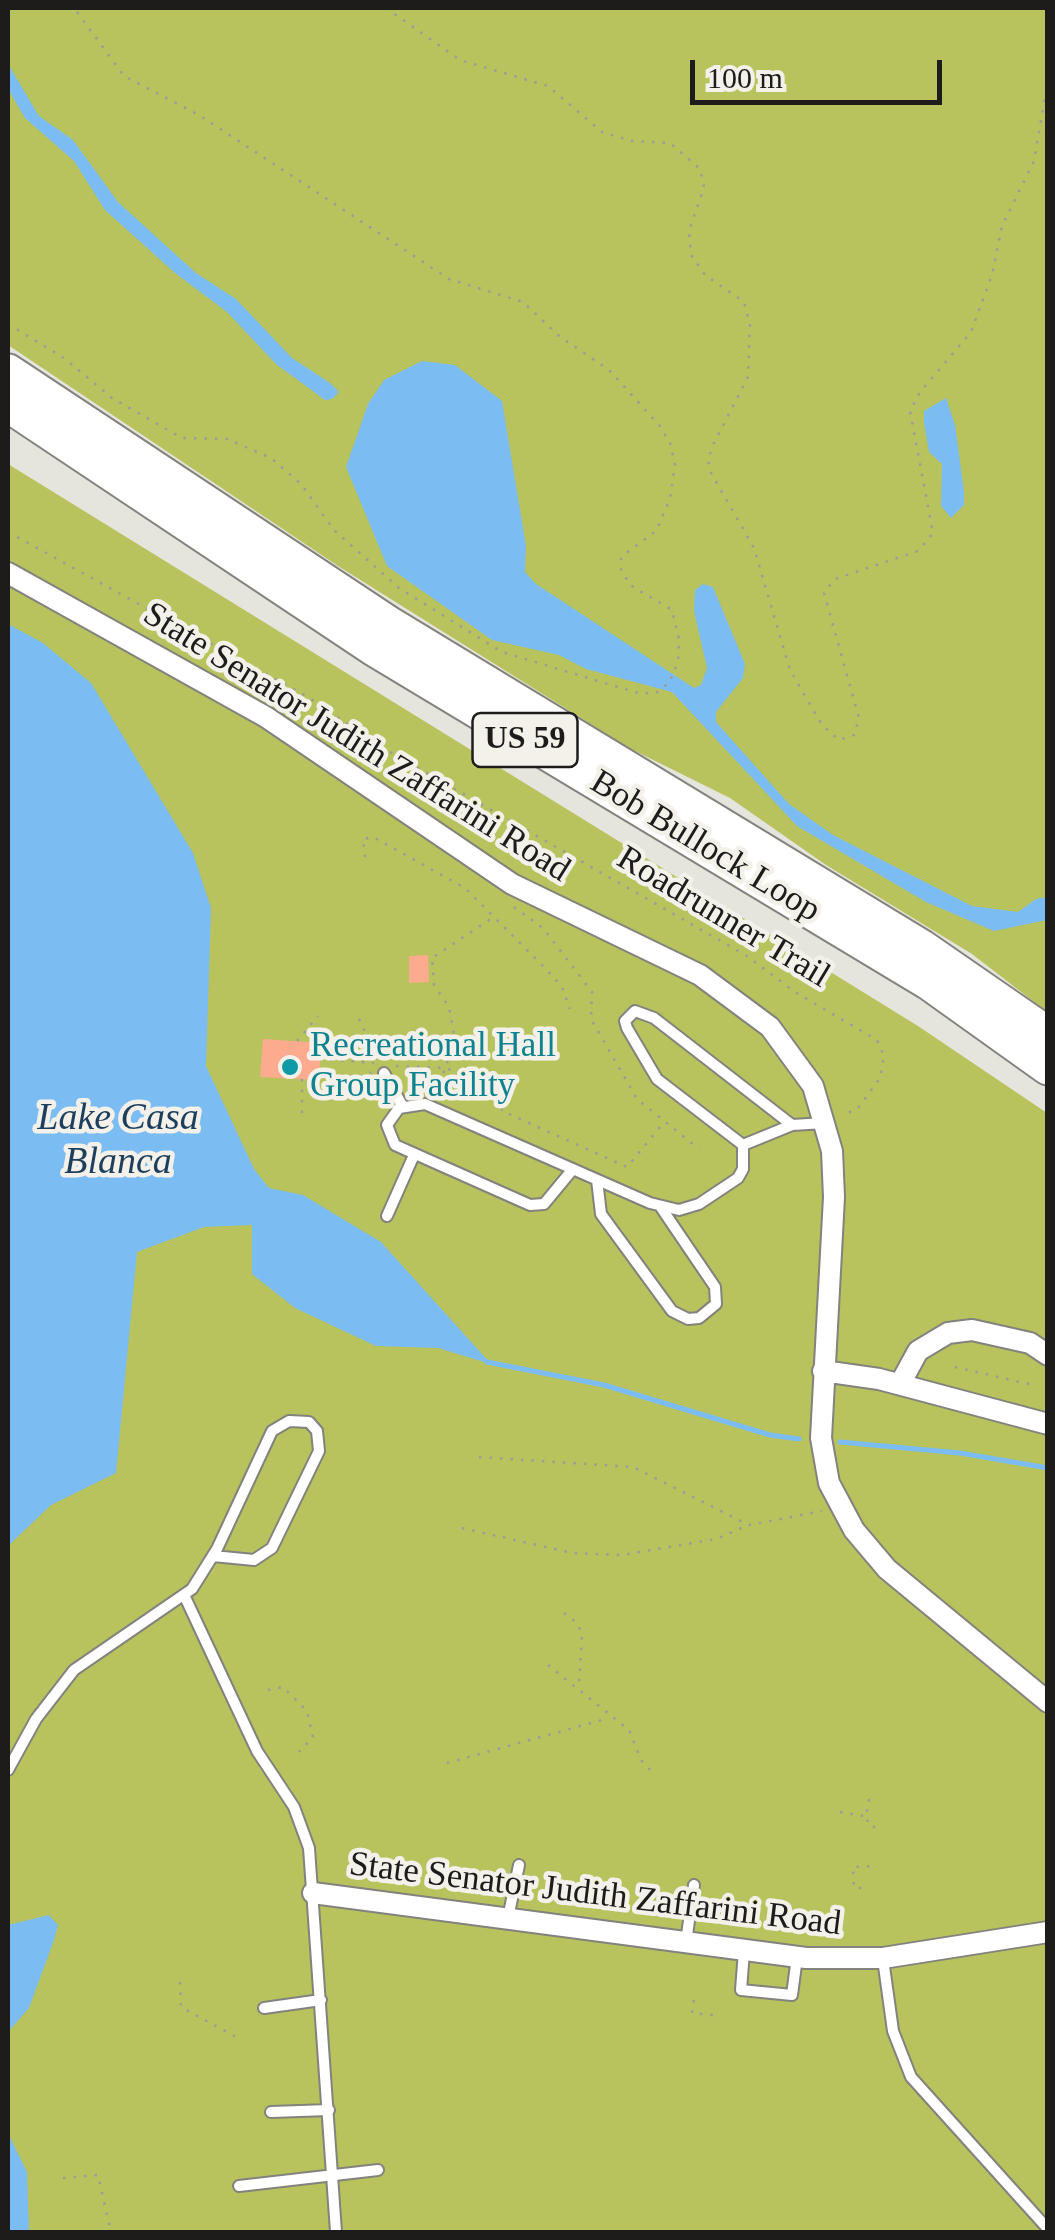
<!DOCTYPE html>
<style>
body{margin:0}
#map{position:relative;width:1055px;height:2240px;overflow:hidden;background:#e5e4dd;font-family:"Times New Roman",serif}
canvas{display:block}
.frame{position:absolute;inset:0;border:10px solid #1d1c1a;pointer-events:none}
.scale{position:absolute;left:690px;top:60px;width:252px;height:45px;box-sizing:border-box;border:5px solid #1d1c1a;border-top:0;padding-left:12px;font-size:30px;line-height:35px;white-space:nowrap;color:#1d1c1a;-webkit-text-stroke:8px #f3f1ea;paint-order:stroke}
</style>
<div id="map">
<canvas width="1055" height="2240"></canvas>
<div class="frame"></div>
<div class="scale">100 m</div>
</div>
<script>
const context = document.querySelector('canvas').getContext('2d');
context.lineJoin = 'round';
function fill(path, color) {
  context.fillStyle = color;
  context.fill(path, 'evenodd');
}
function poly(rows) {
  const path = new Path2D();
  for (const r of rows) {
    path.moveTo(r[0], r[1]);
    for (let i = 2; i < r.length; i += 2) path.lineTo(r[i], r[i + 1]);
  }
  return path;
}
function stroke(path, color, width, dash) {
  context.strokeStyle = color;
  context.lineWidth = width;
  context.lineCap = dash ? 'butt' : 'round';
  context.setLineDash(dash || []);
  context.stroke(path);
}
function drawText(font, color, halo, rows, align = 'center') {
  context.font = font + ' "Times New Roman",serif';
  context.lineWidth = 9;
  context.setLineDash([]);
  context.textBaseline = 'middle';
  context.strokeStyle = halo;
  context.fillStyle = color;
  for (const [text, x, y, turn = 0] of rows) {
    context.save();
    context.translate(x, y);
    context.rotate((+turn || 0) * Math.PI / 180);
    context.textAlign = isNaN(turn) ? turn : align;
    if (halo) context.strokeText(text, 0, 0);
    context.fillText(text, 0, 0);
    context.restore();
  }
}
fill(poly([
 [8,8,1047,8,1047,1012,972,954,826,865,730,798,629,748,338,566,8,345],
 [8,464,918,1026,1047,1113,1047,2232,8,2232]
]), '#b8c35e');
fill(poly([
 [8,64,39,116,73,140,118,202,196,273,236,299,292,358,330,383,339,392,332,399,325,400,276,364,227,312,175,273,105,210,74,161,25,118,8,89],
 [422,361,455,365,502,401,526,546,525,572,536,584,694,688,701,685,707,668,694,611,695,590,703,584,713,587,745,664,743,678,716,712,716,722,789,804,833,835,972,906,1018,912,1036,899,1047,897,1047,920,994,931,926,902,797,826,672,692,586,669,559,655,492,640,387,566,346,467,368,404,384,380],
 [946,398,955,425,964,492,964,505,951,518,941,506,942,464,929,452,924,423,924,411],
 [8,624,43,643,91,683,193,853,211,908,206,1066,254,1169,269,1188,303,1195,381,1242,491,1364,438,1348,376,1346,295,1308,252,1274,252,1225,204,1227,137,1252,116,1473,51,1505,8,1546],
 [49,1915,58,1925,54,1940,29,2008,8,2032,8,1925],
 [8,2133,27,2172,29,2232,8,2232]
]), '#7bbcf3');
stroke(poly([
 [487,1362,604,1385,770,1435,799,1439],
 [840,1442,960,1453,1048,1468]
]), '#7bbcf3', 5);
fill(poly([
 [428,955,429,982,409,983,409,956],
 [263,1039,321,1043,319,1080,260,1077]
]), '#fcab8f');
const lane = poly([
 [384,1073,403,1107],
 [743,1145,792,1125],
 [573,1169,544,1204,530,1205,395,1145,387,1125,399,1108,425,1104,650,1203,679,1210,699,1204,738,1178,743,1169,743,1145,657,1079,627,1028,625,1021,635,1011,654,1018,792,1125,825,1123],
 [597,1180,601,1214,672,1311,688,1319,699,1318,716,1304,715,1287,660,1206],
 [387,1216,414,1155],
 [185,1597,257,1751,294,1807,309,1848,336,2232],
 [8,1770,36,1719,74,1670,192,1589,217,1549,272,1431,289,1421,309,1422,317,1431,319,1451,272,1548,254,1560,213,1556],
 [508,1918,519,1865],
 [686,1942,694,1885],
 [744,1951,741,1990,792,1995,797,1957],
 [883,1959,893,2031,911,2077,1048,2229],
 [264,2008,321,2000],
 [271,2112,329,2110],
 [239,2186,378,2170]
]);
const street = poly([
 [8,573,266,717,512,884,700,975,770,1027,813,1086,832,1151,834,1197,821,1438,829,1483,854,1530,887,1569,1048,1702],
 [823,1371,879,1379,1048,1424],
 [900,1384,918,1351,948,1333,972,1330,1030,1343,1048,1355],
 [313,1893,806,1958,883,1958,1048,1932]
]);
const highway = poly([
 [8,372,390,625,922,948,1048,1035],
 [8,404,374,648,929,982,1048,1067]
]);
stroke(lane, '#83827c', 14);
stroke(street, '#83827c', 24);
stroke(highway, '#83827c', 39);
stroke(poly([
 [386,8,460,60,548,86,602,132,632,141,670,143,700,169,704,187,689,231,691,255,705,275,744,302,750,325,748,377,713,445,708,460,711,473,754,548,790,670,822,725,839,740,854,735,859,718,824,593,835,579,918,551,933,533,910,411,920,392,971,332,992,275,1002,226,1034,161,1048,80],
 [8,324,64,358,112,398,182,438,227,439,271,458,301,484,334,530,399,588,502,652,638,693,656,693,669,683,678,662,679,639,672,610,630,585,621,569,621,557,656,531,670,499,675,465,670,443,659,425,609,370,559,336,523,302,449,279,199,115,124,76,74,8],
 [8,532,308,697,381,747,747,956,795,992,877,1040,884,1056,880,1078,858,1108,842,1116],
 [365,857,363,839,373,837,465,888,545,968,562,987,570,1009],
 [514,907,543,928,592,992,591,1019,637,1099,699,1149],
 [359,1019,380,1062],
 [297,1041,318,1016],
 [320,1059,374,1063],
 [396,1066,446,1068,500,1091,502,1111,627,1167,665,1121],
 [319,1074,366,1077,371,1072],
 [302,1079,302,1120],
 [440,1083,455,1039,449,1007,434,985,432,958,495,916],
 [955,1367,1033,1385],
 [479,1457,633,1467,749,1525,822,1511],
 [462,1528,572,1553,622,1555,716,1539,748,1525],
 [564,1613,577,1623,582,1634,579,1686],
 [548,1665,629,1730,641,1760,652,1772],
 [268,1690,283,1687,307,1711,313,1737,299,1752],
 [447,1763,609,1718],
 [869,1799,866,1816,869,1826,875,1827],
 [840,1812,864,1816],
 [861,1888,854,1888,853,1867,875,1866],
 [180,1982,181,2007,236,2037],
 [694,2000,692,2013,714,2015],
 [63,2178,98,2175,111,2232]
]), '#9d9c97', 2.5, [2.5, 8]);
stroke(lane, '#fff', 10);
stroke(street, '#fff', 20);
stroke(highway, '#fff', 35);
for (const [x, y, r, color] of [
 [290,1067,10,"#0f9aa8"]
]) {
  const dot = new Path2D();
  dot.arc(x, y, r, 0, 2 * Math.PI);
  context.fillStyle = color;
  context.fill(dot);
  stroke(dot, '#f3f1ea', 4);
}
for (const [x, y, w] of [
 [525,740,105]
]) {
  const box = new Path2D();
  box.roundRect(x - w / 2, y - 27, w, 54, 8);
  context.fillStyle = '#f3f1ea';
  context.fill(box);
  stroke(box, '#1d1c1a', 2.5);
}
drawText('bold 32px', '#1d1c1a', null, [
 ["US 59",525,740]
]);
drawText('35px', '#1d1c1a', '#f3f1ea', [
 ["State Senator Judith Zaffarini Road",356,743,32],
 ["Bob Bullock Loop",705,847,31],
 ["Roadrunner Trail",723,918,31],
 ["State Senator Judith Zaffarini Road",595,1895,7]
]);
drawText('35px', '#0d838f', '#f3f1ea', [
 ["Recreational Hall",310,1047],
 ["Group Facility",310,1087]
], 'left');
drawText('italic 38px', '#1d3f5c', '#f3f1ea', [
 ["Lake Casa",118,1119],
 ["Blanca",118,1163]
]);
</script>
